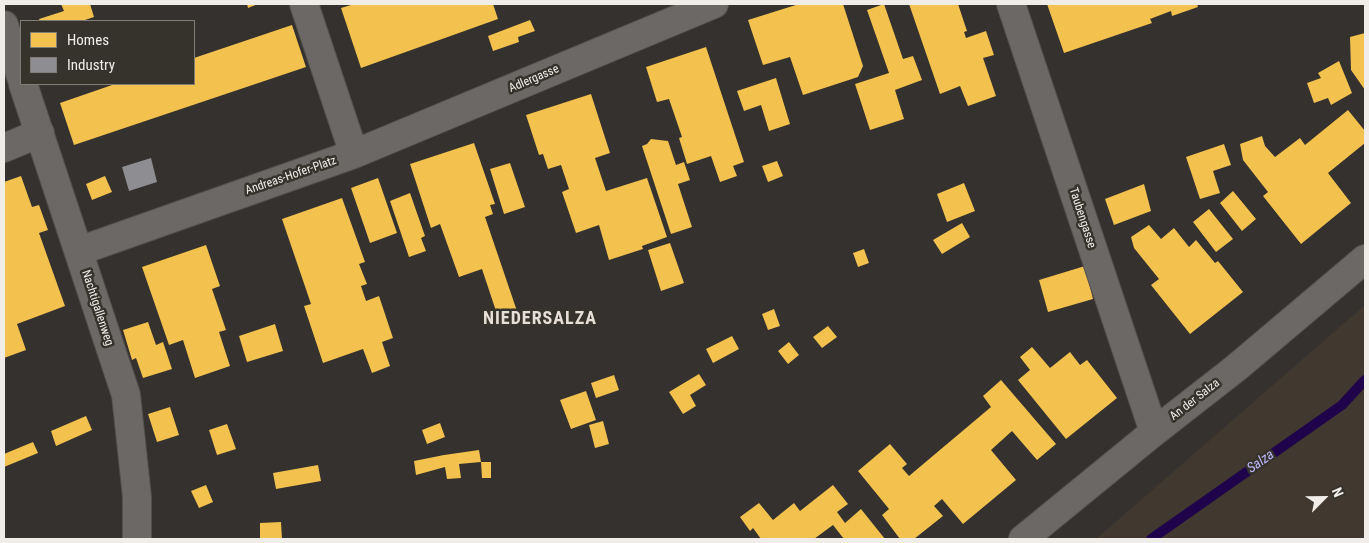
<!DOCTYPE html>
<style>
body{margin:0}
#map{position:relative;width:1369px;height:543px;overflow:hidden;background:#34312e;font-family:"Roboto Condensed",sans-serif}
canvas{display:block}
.frame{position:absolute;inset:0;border:5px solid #f0ede9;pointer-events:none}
.legend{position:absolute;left:20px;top:20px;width:175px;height:65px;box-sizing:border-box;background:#36322c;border:1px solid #807d78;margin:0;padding:6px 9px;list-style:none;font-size:15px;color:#f0ede9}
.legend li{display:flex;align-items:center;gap:10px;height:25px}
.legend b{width:25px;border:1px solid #807d78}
.north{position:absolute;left:1299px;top:473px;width:50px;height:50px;-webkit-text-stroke:4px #36322c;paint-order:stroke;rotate:67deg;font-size:14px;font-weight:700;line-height:20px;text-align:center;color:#f0ede9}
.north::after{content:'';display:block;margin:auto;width:18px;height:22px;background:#f0ede9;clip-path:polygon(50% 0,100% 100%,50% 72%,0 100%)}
</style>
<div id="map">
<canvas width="1369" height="543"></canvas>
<div class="frame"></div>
<ul class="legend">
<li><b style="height:14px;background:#f2c14e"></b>Homes</li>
<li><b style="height:14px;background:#8d8d92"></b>Industry</li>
</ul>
<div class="north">N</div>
</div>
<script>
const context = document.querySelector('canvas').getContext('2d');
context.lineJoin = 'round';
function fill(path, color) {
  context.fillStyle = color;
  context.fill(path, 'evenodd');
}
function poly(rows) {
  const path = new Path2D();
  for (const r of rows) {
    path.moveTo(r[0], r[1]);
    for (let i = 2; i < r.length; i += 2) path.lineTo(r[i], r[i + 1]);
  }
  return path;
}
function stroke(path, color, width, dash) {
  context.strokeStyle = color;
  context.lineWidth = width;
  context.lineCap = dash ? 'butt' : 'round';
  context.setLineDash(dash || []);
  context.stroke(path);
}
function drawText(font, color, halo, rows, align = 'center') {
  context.font = font + ' "Roboto Condensed",sans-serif';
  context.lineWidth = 5;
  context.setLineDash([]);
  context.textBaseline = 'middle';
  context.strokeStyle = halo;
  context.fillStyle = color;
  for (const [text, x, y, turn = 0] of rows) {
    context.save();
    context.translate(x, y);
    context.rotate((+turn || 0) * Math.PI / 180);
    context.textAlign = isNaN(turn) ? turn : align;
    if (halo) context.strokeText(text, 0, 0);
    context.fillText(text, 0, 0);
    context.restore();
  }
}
fill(poly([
 [1365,305,1365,539,1096,539]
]), '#41392f');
fill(poly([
 [61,4,90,4,94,17,82,21,40,21,39,19,64,11],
 [247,4,258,4,248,8],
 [354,4,493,4,498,19,361,68,341,8],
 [799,4,843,4,863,66,858,77,803,95,790,57,763,65,748,20],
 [884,4,903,59,913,56,922,80,895,90,904,119,870,130,855,84,889,73,867,10],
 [909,4,958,4,967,31,964,32,966,38,986,31,994,55,983,58,996,96,968,106,960,86,940,94],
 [1047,4,1197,4,1198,7,1172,16,1171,11,1150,19,1152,23,1064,53],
 [530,20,535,31,518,37,519,42,493,51,488,36],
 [292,25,306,67,74,145,60,103,115,84,194,84,194,58],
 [1365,33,1365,90,1351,70,1350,37],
 [706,47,744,162,733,166,737,176,720,182,711,156,687,164,679,138,682,137,669,99,657,102,646,67],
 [1339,61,1352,93,1331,105,1328,98,1314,103,1307,83,1321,78,1318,73],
 [776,78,790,124,769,131,761,105,744,111,737,91],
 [591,94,610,153,595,158,606,191,647,178,667,237,642,246,643,249,609,260,599,225,576,233,562,192,569,189,561,165,548,169,543,154,539,155,526,115],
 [1348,110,1365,131,1365,143,1328,173,1351,203,1301,244,1263,196,1268,192,1243,160,1240,144,1262,136,1265,146,1275,157,1300,138,1305,145],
 [651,139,668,141,676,165,684,162,690,180,678,184,692,227,671,234,642,146,647,144],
 [474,143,495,204,490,205,493,214,485,217,518,314,499,320,482,269,459,277,440,224,431,228,410,164],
 [1224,144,1231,165,1213,171,1220,193,1200,199,1186,157],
 [777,161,783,176,768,182,762,166],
 [510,163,525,207,504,214,490,169],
 [21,176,32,207,39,205,48,230,39,233,65,306,17,324,26,350,4,358,4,182],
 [105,176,112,192,92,200,86,184],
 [378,178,397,233,370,243,351,188],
 [964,183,975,211,947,222,937,194],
 [1144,184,1151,211,1114,225,1105,199],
 [1233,191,1256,219,1242,231,1220,203],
 [410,193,425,236,421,238,426,251,409,257,390,201],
 [342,198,365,262,359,264,367,284,361,286,366,301,379,296,393,338,382,342,390,366,372,373,363,349,323,363,304,306,311,304,282,219],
 [1209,209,1233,239,1216,252,1193,222],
 [962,223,970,237,942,254,933,240],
 [1149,225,1161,239,1174,228,1189,247,1196,240,1215,263,1218,261,1243,292,1190,334,1151,285,1159,279,1134,248,1131,237],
 [670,243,684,283,661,291,648,250],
 [206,245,220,286,212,289,226,330,219,332,230,366,195,378,183,340,169,345,142,267],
 [864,249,869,263,858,267,853,253],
 [1085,266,1093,299,1048,312,1039,280],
 [774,309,780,326,768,330,762,314],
 [148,322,156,345,163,342,172,369,143,378,136,358,132,360,123,330],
 [275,324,283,351,247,362,239,336],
 [828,326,837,337,822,348,813,337],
 [732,336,739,349,713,363,706,349],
 [789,342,799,355,788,364,778,351],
 [1032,347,1050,368,1070,352,1080,365,1087,360,1117,398,1066,439,1018,380,1030,370,1020,357],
 [699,374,706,385,690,395,696,406,683,414,669,392],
 [614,375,619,390,596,398,591,383],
 [1001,380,1056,444,1037,460,1012,431,991,450,1016,480,963,524,942,499,934,506,943,516,914,539,900,539,882,515,889,509,858,471,890,444,907,464,902,468,909,476,991,407,983,396],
 [586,391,596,420,571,429,560,400],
 [170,407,179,435,157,442,148,414],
 [86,416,92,430,56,446,51,431],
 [603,421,609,444,595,448,589,425],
 [440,423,445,437,427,444,422,430],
 [227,424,236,449,217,455,209,430],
 [33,442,38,453,4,467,4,454],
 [479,450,481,462,491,462,491,478,482,478,481,462,459,464,461,478,447,479,445,467,416,475,414,461,444,455],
 [318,465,321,481,276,489,273,473],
 [206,485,213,502,199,508,191,491],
 [833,485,848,504,837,512,845,523,861,509,885,539,844,539,833,525,814,539,761,539,753,528,750,531,740,517,759,503,773,520,794,503,800,511],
 [281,522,282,539,260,539,260,523]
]), '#f2c14e');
fill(poly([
 [151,158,157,182,129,191,122,167]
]), '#8d8d92');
stroke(poly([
 [1151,539,1342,405,1365,380]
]), '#1f044c', 10);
const minor = poly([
 [304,4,354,154],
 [1011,4,1154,432],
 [4,25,21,77],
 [23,84,126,395,137,497,137,539],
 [4,148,40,133],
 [79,251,354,154,714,4],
 [1023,539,1154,432,1236,368,1365,259]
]);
stroke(minor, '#52504d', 30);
stroke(minor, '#6b6866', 28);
drawText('12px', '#f0ede9', '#36322c', [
 ["Adlergasse",534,79,-23],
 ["Andreas-Hofer-Platz",291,176,-19],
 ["Taubengasse",1082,218,72],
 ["Nachtigallenweg",97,308,72],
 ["An der Salza",1195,400,-38]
]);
drawText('italic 14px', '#bfb9fd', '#36322c', [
 ["Salza",1261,462,-35]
]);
context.letterSpacing = '1px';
drawText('bold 18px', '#e5dfd7', '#36322c', [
 ["NIEDERSALZA",540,319]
]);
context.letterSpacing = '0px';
</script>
